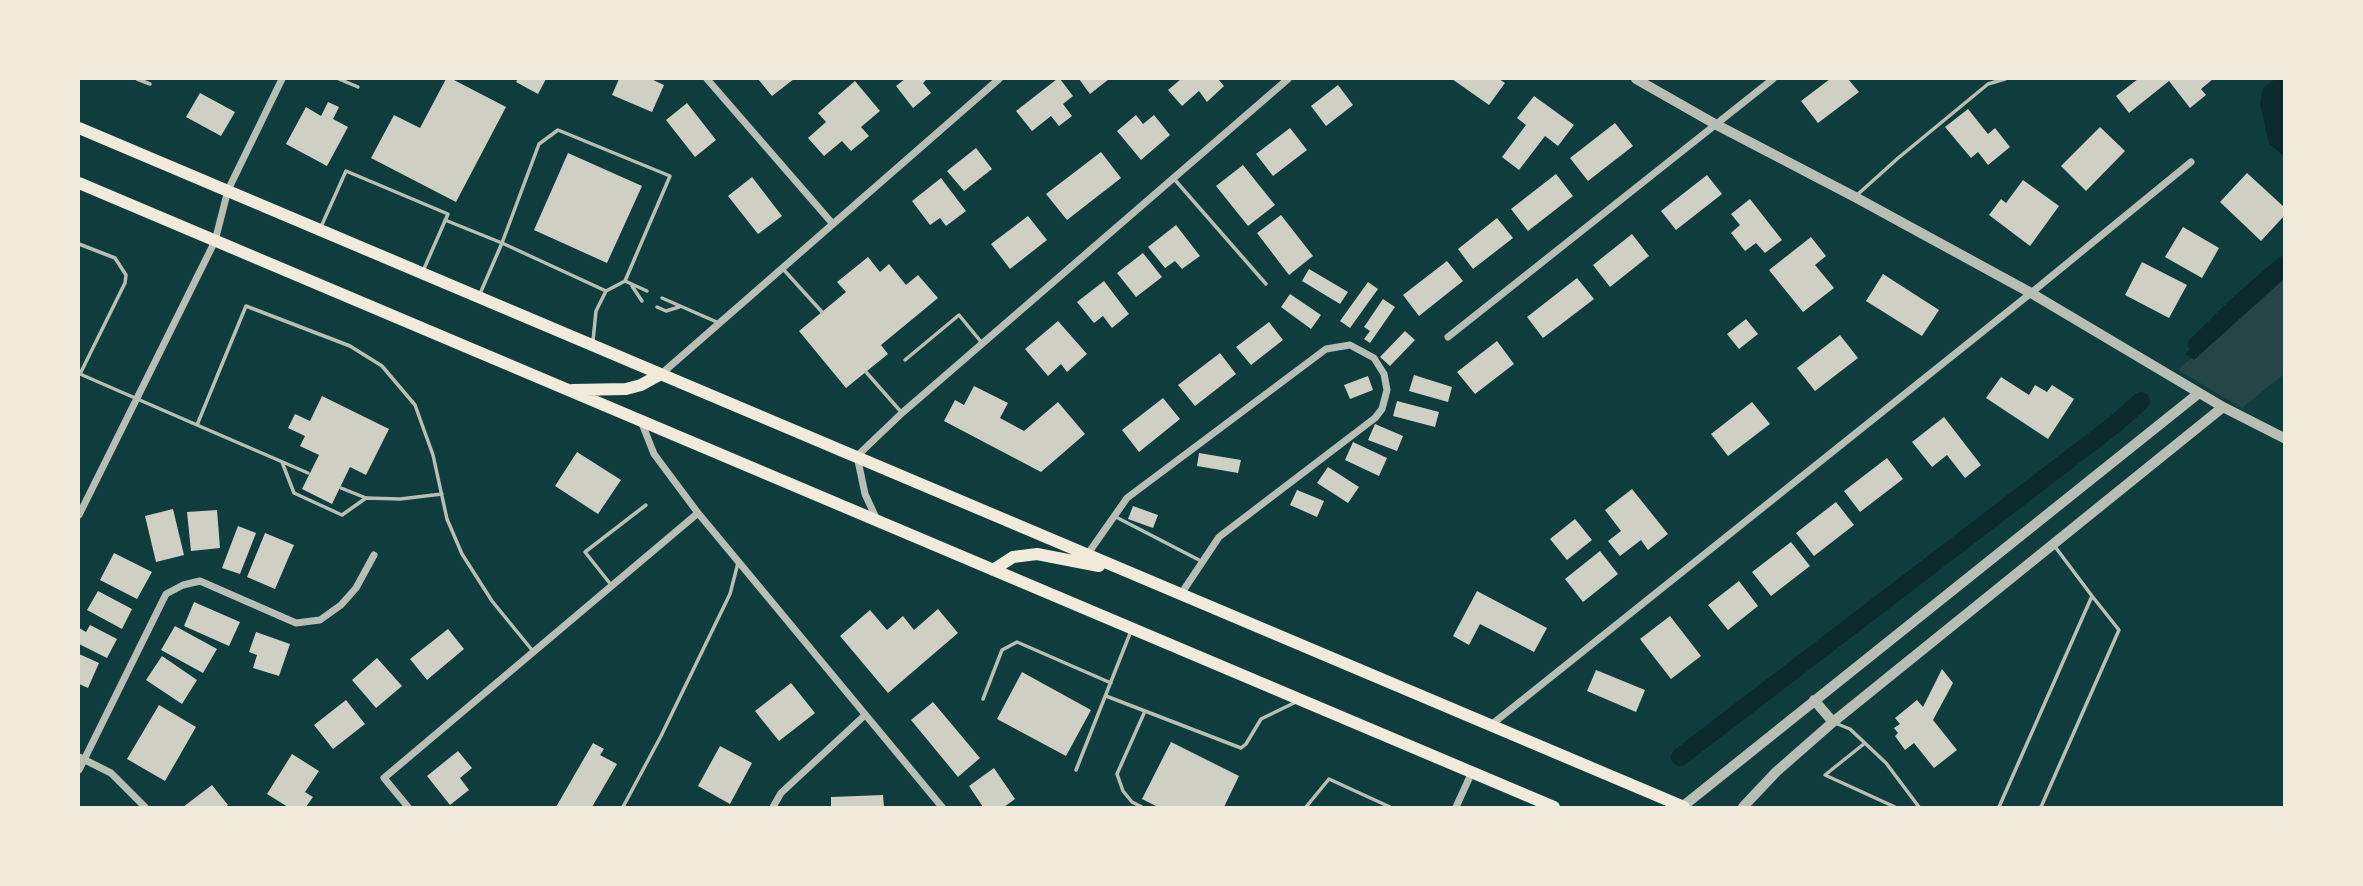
<!DOCTYPE html>
<style>
body{margin:0}
#map{position:relative;width:2363px;height:886px;overflow:hidden;background:#0f3d3e;font-family:"Roboto Condensed",sans-serif}
canvas{display:block}
.frame{position:absolute;inset:0;border:80px solid #f1e9da;pointer-events:none}
</style>
<div id="map">
<canvas width="2363" height="886"></canvas>
<div class="frame"></div>
</div>
<script>
const context = document.querySelector('canvas').getContext('2d');
context.lineJoin = 'round';
function fill(path, color) {
  context.fillStyle = color;
  context.fill(path, 'evenodd');
}
function poly(rows) {
  const path = new Path2D();
  for (const r of rows) {
    path.moveTo(r[0], r[1]);
    for (let i = 2; i < r.length; i += 2) path.lineTo(r[i], r[i + 1]);
  }
  return path;
}
function stroke(path, color, width, dash) {
  context.strokeStyle = color;
  context.lineWidth = width;
  context.lineCap = dash ? 'butt' : 'round';
  context.setLineDash(dash || []);
  context.stroke(path);
}
fill(poly([
 [2284,274,2284,374,2242,408,2178,370]
]), '#244646');
fill(poly([
 [2275,79,2284,79,2284,156,2269,144,2260,104,2263,88],
 [2284,266,2284,279,2194,360,2185,354]
]), '#0a2a2b');
stroke(poly([
 [2197,345,2241,302,2284,265],
 [1680,757,2114,425,2141,401]
]), '#0a2a2b', 18);
fill(poly([
 [446,79,452,79,506,107,456,202,371,158,394,115,420,128],
 [518,79,546,79,538,94,516,82],
 [619,79,651,79,664,85,652,112,612,95],
 [758,79,794,79,772,96],
 [905,79,927,79,923,83,931,93,913,108,896,86],
 [1057,79,1060,79,1073,96,1063,104,1072,116,1059,126,1051,116,1032,131,1016,111],
 [1079,79,1109,79,1090,94],
 [1181,79,1218,79,1224,86,1207,102,1199,91,1182,106,1168,90],
 [1452,79,1499,79,1505,83,1489,105],
 [1830,79,1848,79,1859,92,1818,123,1801,101],
 [2138,79,2213,79,2201,89,2206,95,2190,108,2169,81,2129,113,2116,96],
 [855,81,880,111,861,127,869,136,851,151,842,141,824,156,808,138,826,122,818,113],
 [1338,85,1353,105,1326,126,1311,106],
 [200,93,235,112,221,136,186,117],
 [1534,96,1574,125,1558,146,1545,136,1519,170,1502,157,1526,125,1517,118],
 [328,102,339,107,333,119,348,127,327,166,286,144,306,107,321,116],
 [687,103,716,140,695,157,666,120],
 [1968,109,1988,134,1995,128,2010,147,1988,165,1978,152,1971,158,1945,127],
 [1136,115,1143,124,1154,115,1170,135,1141,160,1117,131],
 [1615,123,1633,146,1588,181,1570,158],
 [2100,127,2125,151,2086,191,2061,166],
 [1290,128,1307,150,1273,176,1256,154],
 [976,148,992,169,964,191,947,171],
 [1101,152,1121,178,1067,220,1046,194],
 [568,153,642,186,607,263,534,230],
 [1243,165,1275,205,1248,226,1216,186],
 [2247,173,2284,207,2284,216,2261,241,2220,202],
 [1556,174,1573,196,1528,231,1511,209],
 [1707,175,1722,194,1676,230,1661,211],
 [752,177,782,216,758,234,728,196],
 [941,178,966,211,946,226,940,218,930,225,912,201],
 [2023,180,2059,206,2030,246,1989,215,2001,199,2006,203],
 [1750,199,1782,240,1765,253,1756,243,1745,251,1731,233,1740,225,1731,214],
 [1281,215,1313,256,1289,275,1257,233],
 [1028,216,1047,240,1010,269,991,244],
 [1497,218,1513,238,1473,269,1458,249],
 [1176,225,1200,256,1182,269,1175,261,1165,268,1148,247],
 [2183,227,2219,248,2202,278,2165,257],
 [1632,234,1649,256,1610,287,1593,265],
 [1811,237,1826,256,1815,265,1834,288,1803,312,1769,270],
 [1143,253,1162,277,1136,297,1117,273],
 [868,257,880,272,889,264,906,285,918,275,938,298,881,345,888,354,846,388,799,331,846,292,837,282],
 [1447,261,1463,281,1419,316,1403,295],
 [2142,262,2187,285,2169,318,2125,295],
 [1309,269,1348,292,1340,304,1302,281],
 [1883,274,1939,310,1922,336,1866,301],
 [1577,278,1594,299,1543,338,1527,317],
 [1104,281,1129,314,1112,328,1103,316,1094,323,1077,302],
 [1368,282,1378,289,1350,328,1340,321],
 [1290,294,1321,315,1311,329,1281,307],
 [1383,299,1395,307,1370,343,1364,339,1370,331,1364,327],
 [1746,319,1758,334,1739,349,1727,334],
 [1058,321,1087,354,1067,372,1061,364,1048,376,1025,349],
 [1269,322,1283,340,1251,365,1236,347],
 [1405,331,1415,340,1390,366,1380,357],
 [1840,335,1858,358,1815,391,1797,368],
 [1497,341,1514,364,1475,394,1457,372],
 [1220,353,1236,374,1195,406,1178,385],
 [1414,375,1452,387,1448,402,1409,391],
 [1368,376,1373,390,1350,399,1344,385],
 [2001,377,2029,395,2035,385,2047,392,2052,385,2074,399,2048,439,1986,398],
 [974,386,1008,403,1000,418,1024,431,1058,402,1085,434,1041,472,944,421,955,400,964,405],
 [322,396,389,429,366,475,350,467,332,504,302,489,319,455,300,446,305,436,288,428,295,414,310,421],
 [1163,398,1180,419,1139,452,1122,430],
 [1397,401,1439,412,1435,427,1393,416],
 [1752,402,1770,424,1728,456,1711,434],
 [1944,417,1981,465,1965,478,1947,455,1932,467,1912,442],
 [1375,424,1403,436,1397,451,1368,440],
 [1353,442,1387,458,1379,476,1345,460],
 [577,452,621,480,598,514,555,486],
 [1199,453,1241,460,1238,473,1197,466],
 [1887,458,1903,479,1860,512,1844,491],
 [1328,467,1359,487,1348,503,1317,483],
 [1632,489,1668,534,1648,550,1641,540,1620,556,1608,541,1621,531,1605,510],
 [1297,490,1324,501,1317,517,1290,505],
 [1836,502,1854,525,1814,556,1796,533],
 [1133,506,1158,515,1153,528,1128,519],
 [173,509,184,555,156,562,145,516],
 [217,510,220,548,191,551,187,512],
 [1575,519,1592,540,1567,560,1550,539],
 [238,526,256,533,240,574,222,568],
 [265,533,294,545,275,589,247,577],
 [1791,542,1810,566,1771,596,1752,572],
 [1600,551,1618,574,1583,602,1565,579],
 [114,553,152,572,137,599,100,580],
 [1739,581,1758,606,1728,630,1708,605],
 [98,591,132,609,122,629,87,610],
 [1477,591,1547,628,1534,652,1480,624,1469,645,1453,636],
 [194,602,240,622,229,646,184,626],
 [938,609,958,633,888,693,840,636,870,610,887,630,903,616,914,630],
 [1670,616,1701,656,1671,679,1640,639],
 [90,625,117,639,107,658,79,644,79,628,86,632],
 [175,626,217,649,203,673,161,650],
 [448,629,464,649,427,680,410,659],
 [256,632,290,644,279,676,253,668,257,655,249,652],
 [79,654,99,663,88,688,79,684],
 [162,656,197,680,182,704,146,680],
 [377,658,402,686,376,708,352,680],
 [1942,669,1953,683,1933,720,1957,750,1934,768,1914,743,1905,750,1895,736,1898,733,1894,728,1900,724,1895,718,1917,700,1923,707],
 [1596,670,1645,690,1636,712,1587,691],
 [1022,672,1091,710,1066,756,997,719],
 [791,683,815,713,779,741,755,711],
 [346,700,365,724,333,749,314,725],
 [933,702,980,758,958,777,911,720],
 [159,705,196,727,165,781,127,759],
 [1171,742,1239,776,1224,807,1158,807,1142,799],
 [593,743,604,749,600,755,617,764,592,807,556,807],
 [720,746,752,763,730,804,698,786],
 [458,751,472,768,460,778,469,790,450,805,427,776],
 [292,754,319,771,305,792,313,797,306,807,288,807,267,794],
 [994,768,1015,799,1004,807,983,807,969,786],
 [212,785,228,805,225,807,183,807],
 [883,795,884,807,831,807,831,797]
]), '#cfcfc3');
stroke(poly([
 [137,79,150,84],
 [339,79,358,87],
 [1175,180,1266,284],
 [1857,195,1897,159,1988,84,2005,79],
 [445,220,502,243,539,144,558,130,670,176,625,281,606,291],
 [320,229,346,171,448,214,423,271],
 [79,244,115,258,126,275,125,283,80,374,197,425,246,306,350,346,382,366,415,405,433,455,447,519,462,554,492,601,532,650],
 [783,269,822,312],
 [625,281,647,291],
 [632,286,642,301],
 [479,296,502,243,606,291,596,311,593,341],
 [662,298,719,323],
 [657,307,666,311,679,307],
 [905,360,959,315,982,343],
 [866,372,902,413],
 [197,425,308,473],
 [282,462,294,493,342,515,366,498],
 [341,488,366,498,400,499,442,494],
 [1114,516,1201,561],
 [612,586,585,552,646,505],
 [1106,696,1241,748,1246,744,1261,719,1298,701],
 [983,699,1002,650,1017,642,1111,683],
 [1835,723,1850,729,1886,763,1919,807],
 [1865,743,1825,775,1895,807],
 [1076,770,1131,631],
 [623,807,661,736,730,594,738,563],
 [1142,807,1132,802,1123,791,1117,774,1145,711],
 [1306,807,1329,779,1390,807],
 [1999,807,2092,596,2053,544],
 [2041,807,2119,630,2092,596]
]), '#b8beb3', 3.5);
stroke(poly([
 [707,79,832,223],
 [1448,337,1773,79],
 [660,375,999,79],
 [641,421,654,454,698,513,942,807],
 [79,515,215,241,228,190,282,79],
 [877,520,865,494,857,456,902,413,1288,79],
 [1087,555,1127,498,1326,349,1350,345,1374,358,1384,374,1387,390,1382,409,1375,418,1219,537,1181,594],
 [1491,725,2031,293,2191,162],
 [79,757,111,773,145,807],
 [79,770,166,594,183,585,200,581,296,623,320,620,341,605,356,588,374,555],
 [408,807,384,778,698,513],
 [773,807,781,793,865,715],
 [1456,807,1472,772]
]), '#b8beb3', 7);
stroke(poly([
 [1636,79,1715,124,1855,197,2031,293,2223,407,2284,438],
 [1814,700,1833,722],
 [1682,807,2199,393],
 [1743,807,1776,772,1833,722,2223,407]
]), '#b8beb3', 10);
stroke(poly([
 [79,128,1684,807],
 [79,183,1554,807],
 [572,390,626,389,641,385,659,375],
 [993,570,1013,557,1037,554,1099,566]
]), '#f1e9da', 12);
</script>
